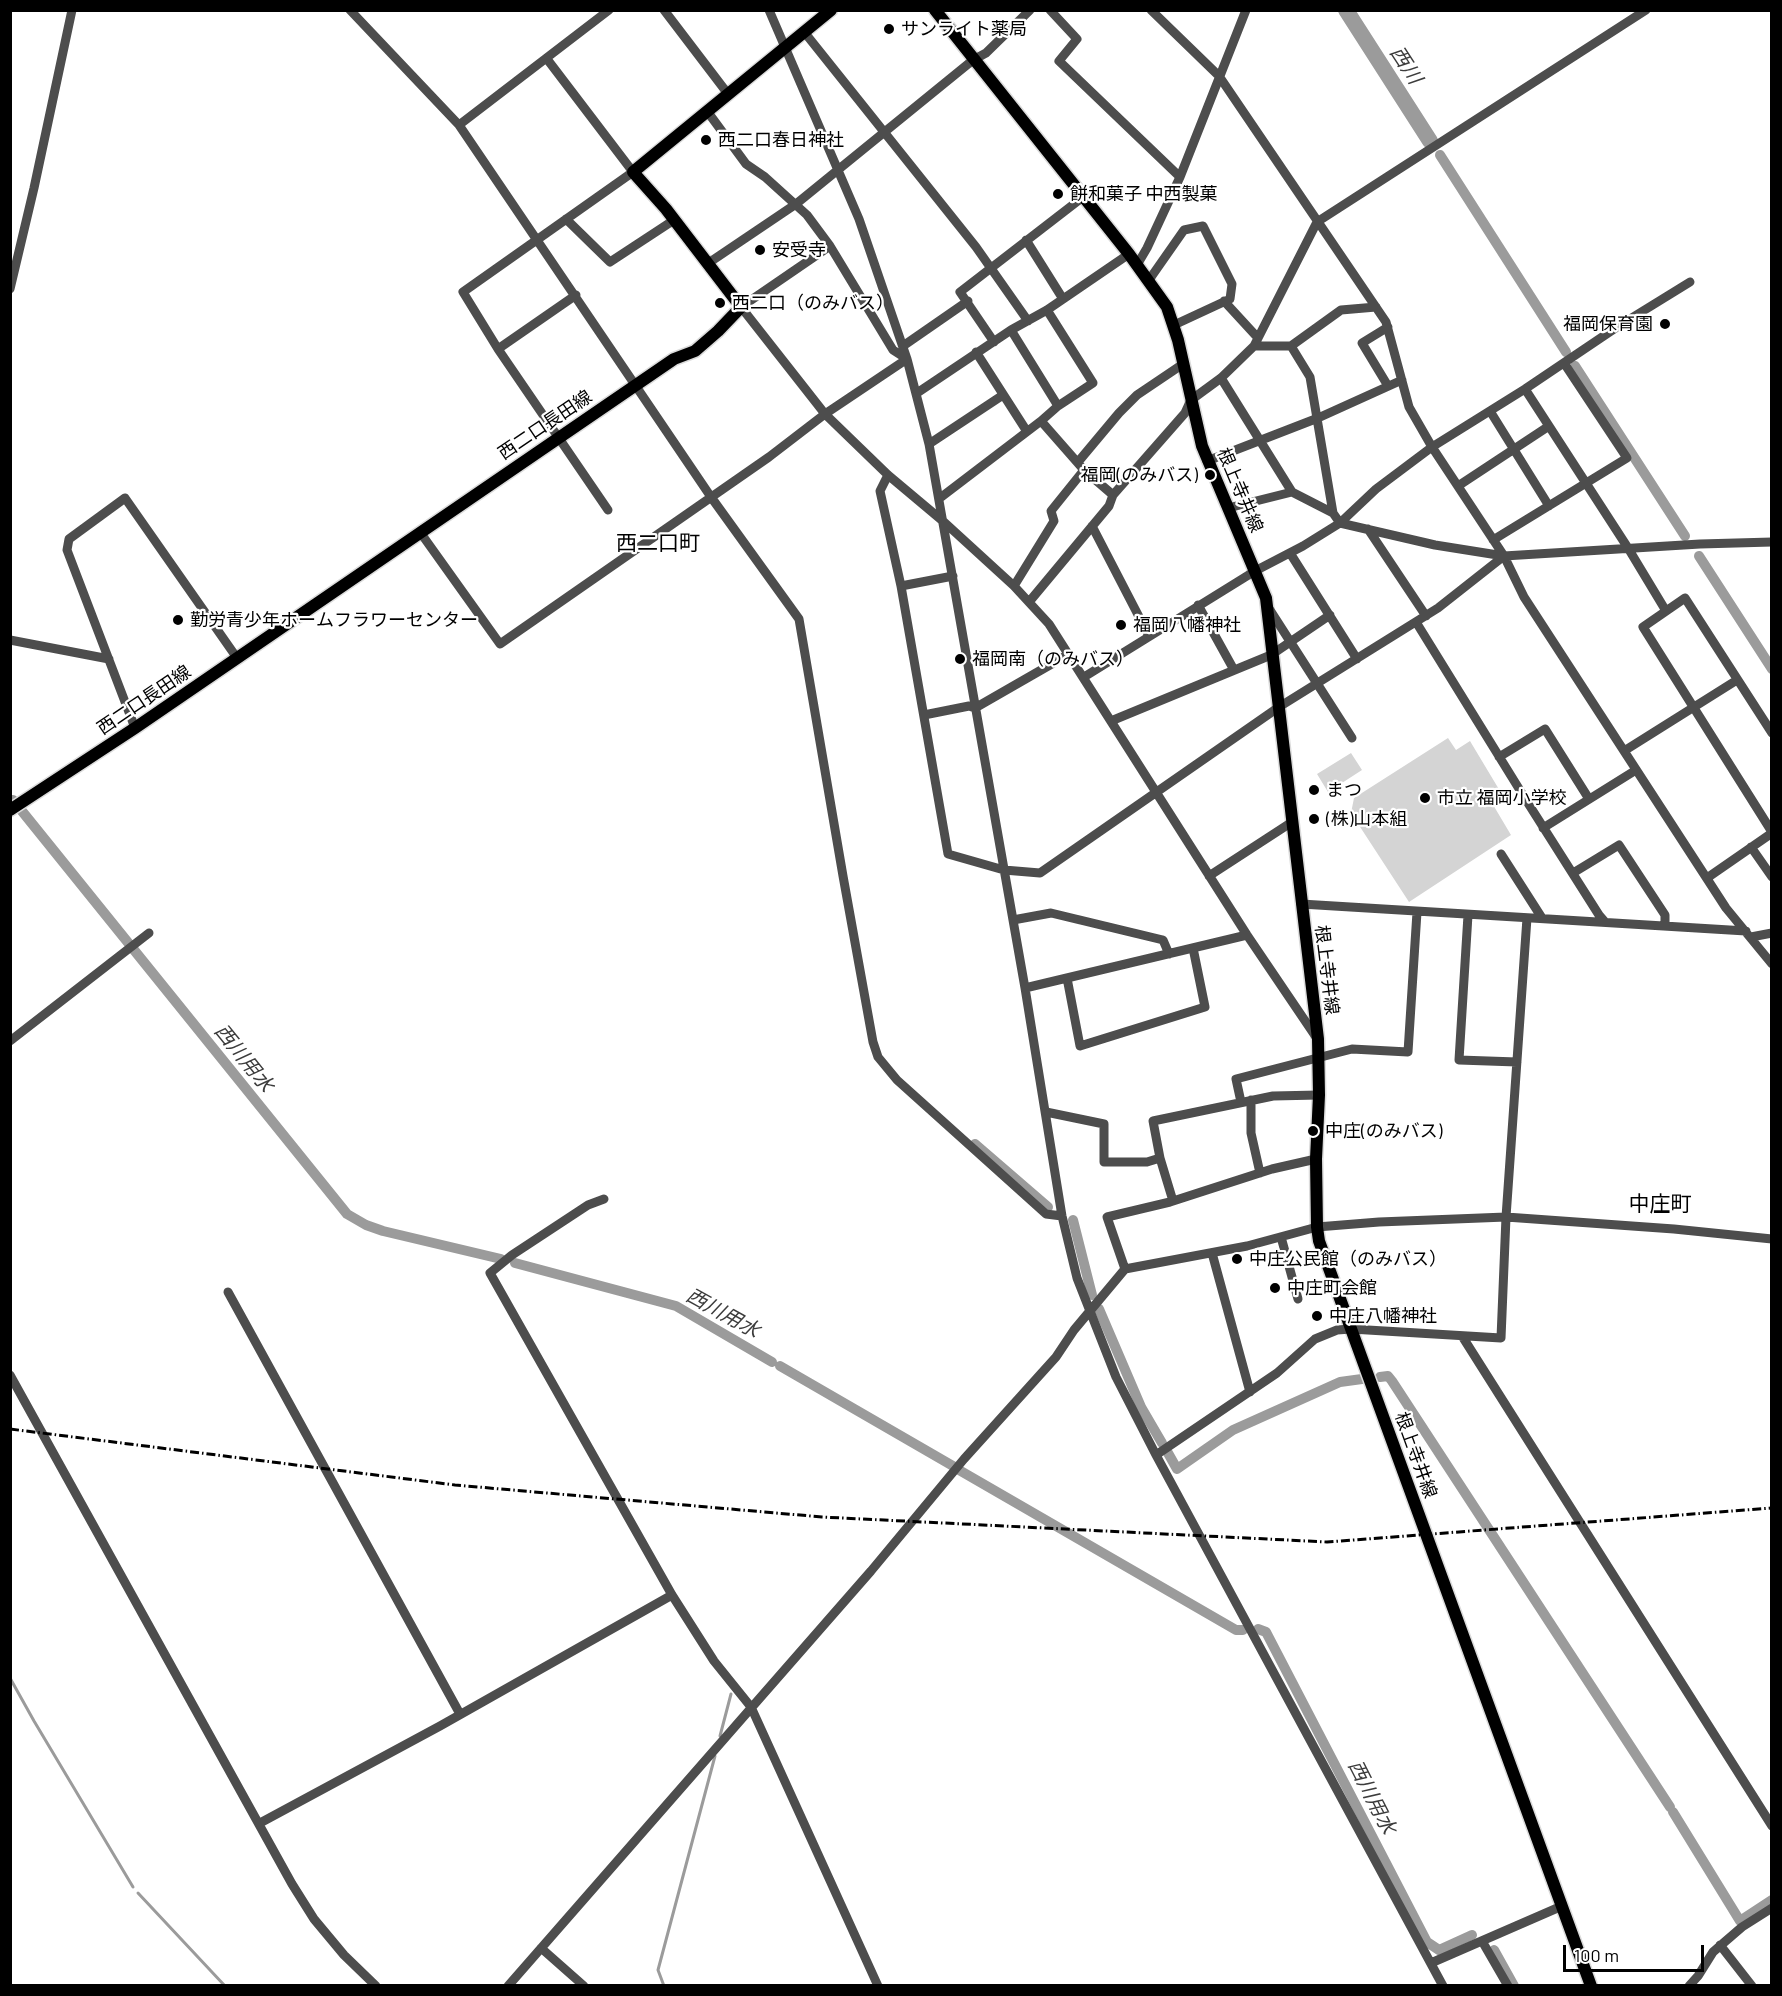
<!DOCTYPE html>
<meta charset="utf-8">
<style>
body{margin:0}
#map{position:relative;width:1782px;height:1996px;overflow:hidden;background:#fff;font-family:Barlow,sans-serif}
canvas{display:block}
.frame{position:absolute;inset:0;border:12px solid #000;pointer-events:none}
.scale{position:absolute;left:1563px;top:1945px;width:141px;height:27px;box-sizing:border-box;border:3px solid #000;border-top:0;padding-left:8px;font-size:18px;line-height:21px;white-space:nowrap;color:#000;-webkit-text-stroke:4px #fff;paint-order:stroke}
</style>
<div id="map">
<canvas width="1782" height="1996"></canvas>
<div class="frame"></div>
<div class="scale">100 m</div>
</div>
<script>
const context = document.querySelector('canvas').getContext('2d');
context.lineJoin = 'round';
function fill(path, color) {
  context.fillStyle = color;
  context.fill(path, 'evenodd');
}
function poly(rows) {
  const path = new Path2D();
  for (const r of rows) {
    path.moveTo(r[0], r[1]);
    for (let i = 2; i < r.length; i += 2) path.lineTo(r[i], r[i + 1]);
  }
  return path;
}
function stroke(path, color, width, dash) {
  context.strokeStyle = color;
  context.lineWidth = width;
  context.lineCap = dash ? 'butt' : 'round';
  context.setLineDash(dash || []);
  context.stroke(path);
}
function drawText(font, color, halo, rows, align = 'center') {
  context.font = font + ' Barlow,"Noto Sans JP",sans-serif';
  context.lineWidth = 4.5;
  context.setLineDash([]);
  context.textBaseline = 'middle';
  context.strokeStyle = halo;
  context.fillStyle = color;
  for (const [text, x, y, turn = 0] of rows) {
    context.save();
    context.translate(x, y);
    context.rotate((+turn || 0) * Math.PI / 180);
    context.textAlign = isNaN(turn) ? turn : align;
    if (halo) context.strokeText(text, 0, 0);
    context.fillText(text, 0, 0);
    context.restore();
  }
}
fill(poly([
 [1448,738,1456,750,1470,741,1500,791,1489,798,1511,835,1409,902,1351,813,1354,798],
 [1351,753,1362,770,1328,792,1317,774]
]), '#d4d4d4');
stroke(poly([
 [10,1678,34,1721,133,1887],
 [720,1736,731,1694],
 [138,1893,225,1986],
 [664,1986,658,1970,715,1756]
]), '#9b9b9b', 3);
stroke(poly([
 [1440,155,1566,352],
 [1575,366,1685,536],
 [1699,556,1772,669],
 [10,800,13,800,347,1214,366,1225,383,1231,501,1259],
 [975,1144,1048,1207],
 [1073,1220,1092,1295],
 [515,1263,676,1306,772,1362],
 [1099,1309,1141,1407,1162,1443],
 [780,1366,953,1466],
 [1380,1377,1388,1376,1392,1381,1670,1807],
 [1168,1453,1177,1469,1233,1430,1340,1382,1362,1379],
 [959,1470,1236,1630,1243,1630],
 [1258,1629,1266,1632,1427,1942,1439,1950,1472,1935],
 [1673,1812,1740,1921,1772,1900],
 [1494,1950,1514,1986]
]), '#9b9b9b', 10);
stroke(poly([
 [1346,10,1430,141]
]), '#9b9b9b', 16);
const major = poly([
 [935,10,1129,254,1167,307,1178,340,1202,446,1266,598,1318,1039,1319,1095,1316,1159,1317,1227,1319,1241,1591,1986],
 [10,810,135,728,674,359,695,351,718,331,741,307,666,209,633,172,831,10]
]);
stroke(major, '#dbdbdb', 15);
stroke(poly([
 [350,10,459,125,711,497,799,619,843,876,873,1042,878,1057,897,1080,1046,1214,1062,1216],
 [664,10,728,94],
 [769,10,859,219,907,359,929,444,1025,988,1062,1216,1077,1278,1116,1377,1156,1455,1443,1986],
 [1050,10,1077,39,1059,61,1180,177],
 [1151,10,1219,76,1386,322,1409,407,1432,447,1504,556,1524,597,1726,908,1772,964],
 [805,33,976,247,1028,321],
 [547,59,633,172,463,292,498,349,608,510],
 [459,125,609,10],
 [566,219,610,262,674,220],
 [1026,240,1063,299],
 [830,246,741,307,825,414,888,475,944,522,1014,586,1049,624,1247,935,1316,1037],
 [707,264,796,204,973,60,986,53,1030,10],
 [1137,265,1147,248,1180,177,1246,10],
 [1149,280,1184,230,1203,226,1232,284,1230,299,1174,325],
 [10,289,34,188,72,10],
 [1224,301,1258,338],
 [1047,310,1093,383,1058,406],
 [1388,327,1362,343,1388,386],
 [1011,330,1058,406,1041,421,1084,470,1113,495],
 [994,342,960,292,1083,197],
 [903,346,968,301],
 [1254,346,1291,346,1310,377,1333,513,1340,523,1435,545,1504,556,1700,544,1772,542],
 [1291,346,1341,310,1376,307],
 [498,349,576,295],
 [976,352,1026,430],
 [1221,378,1292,492,1333,513],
 [1525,389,1628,548,1666,611],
 [917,393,1011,330,1047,310,1129,254],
 [1490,411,1549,506],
 [929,444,1003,395],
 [1207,461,1318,418,1402,380],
 [1078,462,1119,413,1137,395,1183,364],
 [888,475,880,491,901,586,948,854,1004,870,1040,873,1279,707,1438,608,1504,556],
 [1458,486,1549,426],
 [940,498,1041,421],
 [1228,508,1292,492],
 [1092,526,1149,636],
 [1368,529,1426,616],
 [420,532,500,644,769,457,825,414,907,359,893,350,830,246,807,215,765,177,746,164,707,111],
 [1493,540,1627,458,1564,363],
 [1290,553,1357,659],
 [901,586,953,576],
 [1014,586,1054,521,1051,511,1084,470],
 [1029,602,1109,506,1113,495,1185,413,1191,400,1221,378,1254,346,1317,222,1646,10],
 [1198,605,1234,670],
 [1268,607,1352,738],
 [1416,622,1526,800,1599,915,1605,922],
 [10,640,109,659],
 [1084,677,1255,571,1303,546,1340,523,1376,489,1432,447,1525,389,1617,327,1690,282],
 [924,715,969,706,975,708,1069,654],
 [1111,721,1271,655,1330,615],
 [135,728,67,550,69,539,125,498,237,658],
 [1772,733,1685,598,1643,627,1772,832],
 [1624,751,1737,680],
 [1499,757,1545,729,1589,799],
 [1543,828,1636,770],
 [1751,847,1772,877],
 [1501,854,1542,918],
 [1573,873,1619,845,1665,915,1665,926],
 [1209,876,1292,822],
 [1707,878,1772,833],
 [1301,904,1746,931],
 [1468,915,1459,1060,1517,1062],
 [1013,920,1051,913,1163,940,1169,954],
 [1751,937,1772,933],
 [1067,978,1080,1046,1205,1007,1193,948],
 [1025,988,1247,935],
 [10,1041,149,933],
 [1251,1100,1251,1133,1260,1173],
 [1241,1102,1236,1079,1352,1049,1408,1052,1417,912],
 [1046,1112,1104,1124,1104,1162,1147,1162,1160,1158],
 [604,1199,588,1205,512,1255,490,1273,672,1595,714,1661,751,1707,878,1986],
 [1173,1201,1160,1158,1153,1121,1273,1096,1319,1095],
 [1281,1237,1298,1299],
 [1212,1253,1250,1392],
 [1125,1269,1107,1217,1170,1202,1272,1169,1316,1159],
 [228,1292,460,1714],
 [1462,1336,1772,1826],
 [10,1375,292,1884,314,1919,344,1955,376,1986],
 [1156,1455,1277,1373,1315,1339,1337,1330,1351,1329,1501,1338,1506,1217,1527,918],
 [260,1823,440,1726,672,1595],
 [1482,1941,1508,1986],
 [1720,1945,1752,1986],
 [541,1948,584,1986],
 [1431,1963,1562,1906],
 [508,1986,871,1571,964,1459,1056,1357,1074,1330,1125,1269,1247,1246,1317,1227,1379,1222,1506,1217,1674,1229,1772,1239],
 [1689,1986,1698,1976,1713,1952,1742,1927,1772,1908]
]), '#4d4d4d', 9);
stroke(major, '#000', 12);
stroke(poly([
 [10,1429,455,1485,822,1517,1327,1542,1772,1508]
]), '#000', 3, [9, 3, 1.5, 3]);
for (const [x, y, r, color] of [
 [889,29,6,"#000"],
 [706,140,6,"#000"],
 [1058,194,6,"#000"],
 [760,250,6,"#000"],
 [720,303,6,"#000"],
 [1665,324,6,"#000"],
 [1210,475,6,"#000"],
 [178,620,6,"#000"],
 [1121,625,6,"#000"],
 [960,659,6,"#000"],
 [1314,790,6,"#000"],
 [1425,798,6,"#000"],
 [1314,819,6,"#000"],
 [1313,1131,6,"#000"],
 [1237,1259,6,"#000"],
 [1275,1288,6,"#000"],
 [1317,1316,6,"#000"]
]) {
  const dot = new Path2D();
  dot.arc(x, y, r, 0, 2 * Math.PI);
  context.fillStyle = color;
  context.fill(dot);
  stroke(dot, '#fff', 2);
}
drawText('18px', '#000', '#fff', [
 ["サンライト薬局",901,29],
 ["西二口春日神社",718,140],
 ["餅和菓子 中西製菓",1070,194],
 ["安受寺",772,250],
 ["西二口（のみバス）",732,303],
 ["福岡保育園",1653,324,"right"],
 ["福岡(のみバス)",1198,475,"right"],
 ["勤労青少年ホームフラワーセンター",190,620],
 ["福岡八幡神社",1133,625],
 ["福岡南（のみバス）",972,659],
 ["まつ",1326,790],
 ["市立 福岡小学校",1437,798],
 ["(株)山本組",1326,819],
 ["中庄(のみバス)",1325,1131],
 ["中庄公民館（のみバス）",1249,1259],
 ["中庄町会館",1287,1288],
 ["中庄八幡神社",1329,1316]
], 'left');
drawText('18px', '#000', '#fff', [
 ["西二口長田線",545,425,-34],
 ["根上寺井線",1240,490,67],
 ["西二口長田線",144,700,-34],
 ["根上寺井線",1327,970,83],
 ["根上寺井線",1416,1455,70]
]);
drawText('italic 20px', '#3c3c3c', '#fff', [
 ["西川",1406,65,57],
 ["西川用水",244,1058,51],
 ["西川用水",723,1313,29],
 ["西川用水",1372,1797,63]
]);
drawText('21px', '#000', '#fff', [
 ["西二口町",658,543],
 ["中庄町",1660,1204]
]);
</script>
